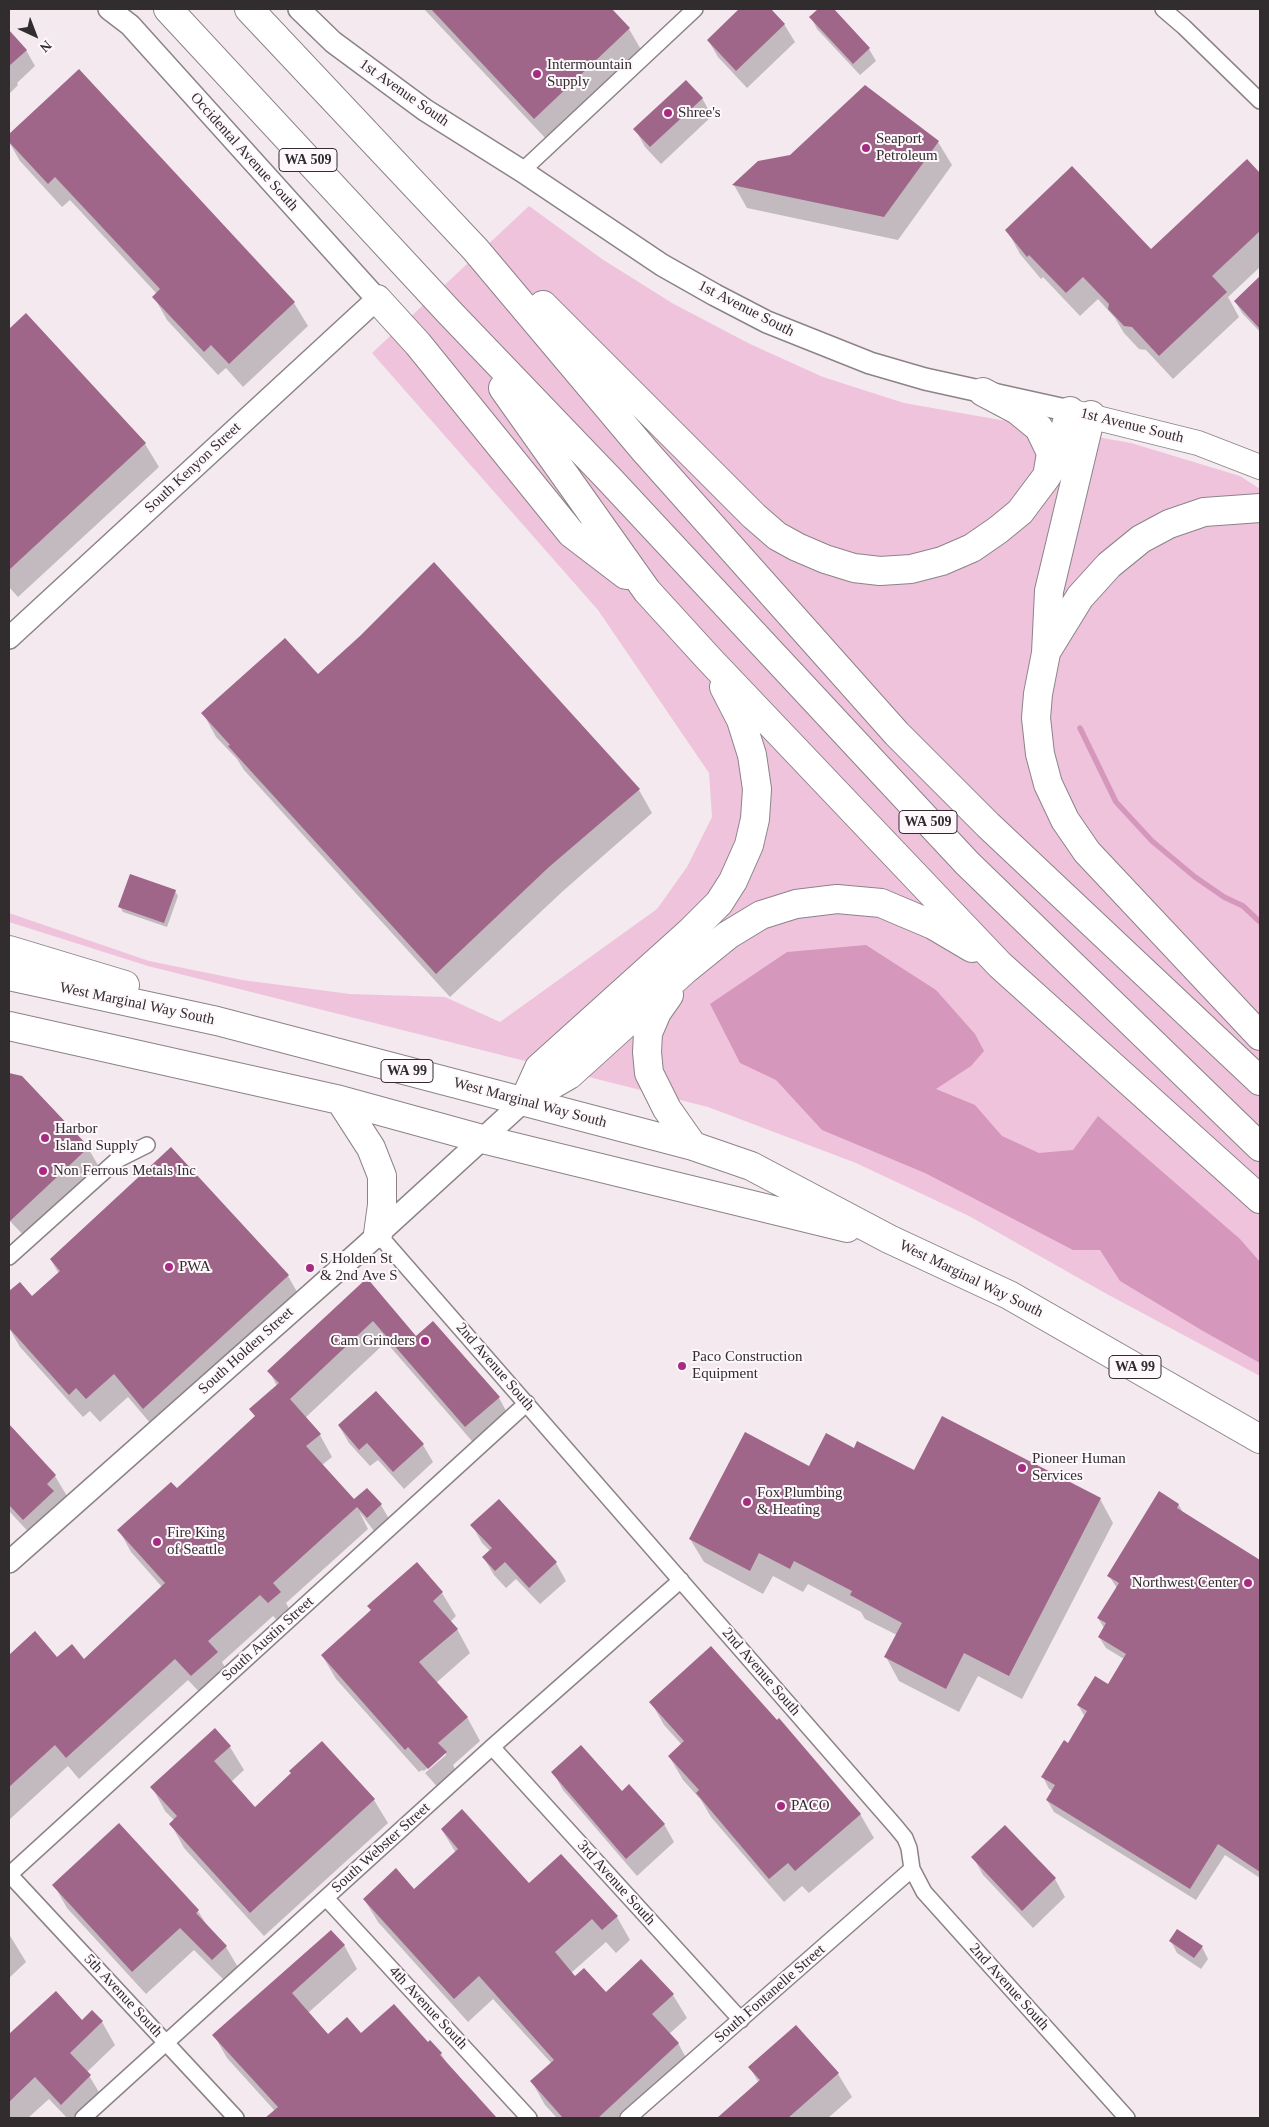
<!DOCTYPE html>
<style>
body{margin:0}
#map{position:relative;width:1269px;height:2127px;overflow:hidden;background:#f3e9ee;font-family:Georgia,serif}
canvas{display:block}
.frame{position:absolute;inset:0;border:10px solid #312d2f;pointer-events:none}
.north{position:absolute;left:10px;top:10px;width:50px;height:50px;-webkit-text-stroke:4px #fef7fb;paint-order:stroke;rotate:137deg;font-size:14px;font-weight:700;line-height:20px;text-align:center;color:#312d2f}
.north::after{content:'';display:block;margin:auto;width:18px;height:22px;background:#312d2f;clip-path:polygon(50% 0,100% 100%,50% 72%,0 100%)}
</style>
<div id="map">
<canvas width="1269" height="2127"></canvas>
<div class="frame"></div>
<div class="north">N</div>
</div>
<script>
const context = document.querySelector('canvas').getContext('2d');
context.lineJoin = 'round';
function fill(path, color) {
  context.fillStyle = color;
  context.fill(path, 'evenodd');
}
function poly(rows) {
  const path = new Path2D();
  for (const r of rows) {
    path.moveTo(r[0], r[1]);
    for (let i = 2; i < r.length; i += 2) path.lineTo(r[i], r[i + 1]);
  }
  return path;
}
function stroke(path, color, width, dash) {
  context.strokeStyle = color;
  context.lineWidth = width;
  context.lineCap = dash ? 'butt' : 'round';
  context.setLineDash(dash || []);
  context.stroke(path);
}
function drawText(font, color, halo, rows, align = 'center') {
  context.font = font + ' Georgia,serif';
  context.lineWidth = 4;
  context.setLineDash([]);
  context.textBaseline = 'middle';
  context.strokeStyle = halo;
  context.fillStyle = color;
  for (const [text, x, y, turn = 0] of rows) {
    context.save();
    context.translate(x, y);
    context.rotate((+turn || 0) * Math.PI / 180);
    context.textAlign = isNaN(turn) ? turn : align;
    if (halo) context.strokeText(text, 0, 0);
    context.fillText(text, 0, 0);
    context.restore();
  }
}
fill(poly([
 [529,206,602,259,672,303,750,344,823,377,904,403,1131,443,1240,476,1260,489,1260,1376,1105,1293,969,1216,856,1163,708,1107,148,966,9,922,9,913,149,961,242,980,350,994,445,997,500,1022,657,909,687,867,712,817,709,773,598,610,372,353]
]), '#f0c3dc');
fill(poly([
 [866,945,936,990,975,1034,984,1051,971,1066,936,1089,975,1105,1002,1136,1039,1153,1073,1150,1098,1116,1240,1239,1260,1262,1260,1363,1203,1331,1120,1281,1100,1250,1073,1250,925,1173,822,1130,776,1080,740,1063,710,1004,787,952]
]), '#d597bb');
fill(poly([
 [424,9,610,9,629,29,643,53,548,141],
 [741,9,770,9,784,24,795,42,747,88,718,57,708,40],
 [820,9,832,9,869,49,876,61,860,75,817,29,811,17],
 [9,32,26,50,35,66,17,83,18,85,9,94],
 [79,71,294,303,308,326,243,387,226,368,218,375,167,320,154,297,157,294,70,200,62,207,20,161,9,142,9,136],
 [702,98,712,116,661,164,645,147,635,129],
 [938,142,952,165,898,240,747,208,734,185,791,156],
 [1247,161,1260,175,1260,267,1228,297,1239,317,1173,379,1146,350,1139,349,1124,333,1115,318,1098,299,1080,316,1043,277,1041,279,1020,254,1007,230,1151,251],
 [1260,278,1260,332,1242,313,1235,301],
 [26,315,145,444,159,467,18,597,9,587,9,331],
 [318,676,639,790,652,813,563,891,450,997,244,770,237,759,216,737,203,713],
 [175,891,178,896,167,927,123,912,120,907],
 [9,1074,21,1077,88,1148,102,1172,28,1240,9,1220],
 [51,1260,288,1276,301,1299,157,1431,128,1397,100,1422,90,1411,83,1417,20,1347,9,1328,9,1293,20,1284,32,1298,59,1274],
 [367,1280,416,1337,499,1398,511,1420,478,1448,386,1342,305,1418,320,1435,332,1457,322,1465,354,1501,381,1505,393,1526,380,1539,359,1511,368,1529,286,1603,292,1614,281,1624,273,1616,222,1662,229,1674,204,1697,188,1680,79,1779,68,1766,9,1820,9,1657,35,1633,57,1659,84,1660,162,1587,131,1552,119,1530,177,1490,256,1417,277,1386,269,1371],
 [376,1392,423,1445,433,1462,404,1489,378,1460,370,1466,349,1443,339,1426],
 [9,1426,55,1476,67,1496,35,1539,9,1511],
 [854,1450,915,1472,1100,1499,1113,1523,1022,1699,978,1676,959,1712,899,1681,886,1657,897,1635,865,1619,861,1612,808,1584,803,1592,773,1576,763,1594,704,1562,690,1539,809,1468],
 [1178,1504,1184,1514,1260,1561,1260,1797,1244,1824,1257,1832,1260,1828,1260,1878,1225,1855,1196,1900,1054,1812,1047,1800,1053,1791,1049,1789,1043,1777,1068,1744,1085,1717,1078,1705,1108,1686,1124,1659,1106,1648,1099,1637,1104,1628,1098,1618,1117,1588,1109,1576],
 [472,1525,556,1563,566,1581,540,1604,516,1579,506,1588,494,1575,484,1558,490,1551,482,1543],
 [442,1593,456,1616,450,1622,457,1629,470,1653,436,1683,467,1717,480,1741,453,1765,459,1777,442,1792,425,1773,446,1755,446,1751,424,1771,422,1770,419,1772,336,1679,322,1655],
 [651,1702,860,1814,874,1838,809,1893,802,1886,784,1902,711,1817,701,1800,683,1780,669,1756,682,1745,664,1725],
 [230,1747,244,1770,231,1782,255,1808,374,1800,388,1823,264,1936,184,1848,171,1824,174,1820,165,1811,152,1787],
 [553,1772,621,1792,664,1824,674,1842,637,1876,563,1790],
 [119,1825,198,1911,208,1927,226,1947,239,1969,226,1982,194,1950,146,1994,67,1908,54,1885],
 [442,1830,529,1885,617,1917,630,1940,616,1953,606,1942,571,1973,575,1978,606,1994,641,1961,673,1995,687,2018,669,2034,678,2043,691,2067,636,2118,557,2118,545,2105,532,2082,552,2064,493,1999,468,2022,378,1922,364,1899,414,1891,456,1853],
 [973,1857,1055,1879,1065,1897,1033,1928,983,1875],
 [9,1934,26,1962,9,1978],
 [1171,1941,1202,1947,1208,1959,1201,1969,1177,1953],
 [344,1945,357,1969,308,2013,328,2035,361,2035,428,2044,430,2042,441,2054,450,2068,495,2118,269,2118,275,2111,227,2058,214,2035],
 [56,1993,82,2021,92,2012,102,2022,115,2045,87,2072,103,2099,84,2118,67,2118,49,2099,28,2118,9,2118,9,2036],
 [750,2068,838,2074,852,2097,828,2118,719,2118,759,2083]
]), '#0003');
stroke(poly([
 [1080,728,1116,802,1152,841,1195,877,1224,897,1243,906,1260,922]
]), '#d597bb', 5.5);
fill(poly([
 [431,9,612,9,630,28,534,119],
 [739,9,771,9,785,24,736,71,707,40],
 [818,9,834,9,870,48,853,64,809,17],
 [9,30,27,50,9,66],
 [79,69,295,302,229,364,211,345,204,352,152,297,160,289,55,177,48,184,9,142,9,134],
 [686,80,703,98,650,147,633,129],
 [865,85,939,141,884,217,732,185,758,161,790,155],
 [1247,159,1260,173,1260,231,1212,276,1227,292,1159,356,1132,327,1124,326,1108,309,1109,304,1083,277,1066,293,1029,255,1027,257,1005,230,1072,166,1151,249],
 [1260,276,1260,329,1234,301],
 [26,313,146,443,9,570,9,329],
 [434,562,640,789,549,867,436,974,228,746,230,745,201,713,285,638,318,674,360,636],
 [130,874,176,890,164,923,118,907],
 [9,1073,22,1076,89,1147,9,1222],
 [171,1147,289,1275,143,1409,114,1374,86,1399,76,1388,69,1395,9,1328,9,1291,20,1282,32,1296,60,1271,50,1259],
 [367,1278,416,1336,433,1321,500,1397,465,1427,373,1321,290,1399,321,1434,306,1446,354,1499,367,1488,382,1504,367,1518,357,1507,273,1583,281,1592,268,1603,260,1595,208,1641,218,1652,191,1676,175,1659,66,1758,55,1745,9,1787,9,1655,35,1631,57,1657,72,1644,84,1659,165,1583,117,1530,171,1482,177,1488,255,1416,249,1409,279,1383,267,1371],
 [376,1391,424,1444,393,1472,367,1443,359,1450,338,1425],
 [942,1416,1101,1498,1009,1676,964,1653,946,1689,884,1657,902,1623,850,1595,852,1591,794,1561,790,1569,759,1553,750,1571,689,1539,745,1432,809,1466,826,1433,854,1448,857,1441,914,1470],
 [9,1424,56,1475,47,1484,54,1491,23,1520,9,1505],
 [1159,1491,1179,1504,1177,1508,1260,1560,1260,1872,1218,1844,1190,1889,1046,1800,1055,1785,1041,1777,1064,1740,1068,1743,1087,1711,1077,1705,1095,1676,1108,1684,1126,1654,1098,1637,1106,1623,1097,1618,1119,1583,1107,1576],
 [499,1499,557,1562,529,1588,505,1562,495,1571,482,1557,492,1548,470,1525],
 [417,1562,443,1592,433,1601,458,1629,419,1662,468,1717,438,1743,447,1752,428,1769,408,1747,405,1750,321,1655,371,1610,367,1606],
 [711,1646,777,1720,779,1718,861,1814,795,1871,788,1863,769,1879,696,1793,699,1790,668,1756,684,1741,649,1702],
 [215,1728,231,1746,214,1761,255,1807,291,1773,289,1771,322,1741,375,1799,250,1913,169,1824,177,1816,150,1787],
 [581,1745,622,1791,629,1784,665,1824,626,1859,551,1772],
 [462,1809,529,1883,561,1854,618,1916,602,1930,592,1919,555,1952,575,1976,584,1968,606,1992,641,1959,674,1994,652,2014,679,2043,598,2118,563,2118,530,2081,554,2060,479,1976,454,1999,363,1899,396,1868,414,1889,458,1849,441,1829],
 [119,1823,199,1910,196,1913,227,1946,212,1960,180,1928,132,1972,52,1885],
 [1005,1825,1056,1878,1022,1911,971,1857],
 [1177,1929,1203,1946,1194,1958,1169,1941],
 [331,1930,345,1945,292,1993,328,2034,347,2017,361,2033,394,2004,428,2042,430,2040,442,2053,440,2055,497,2118,265,2118,278,2107,212,2035],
 [56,1991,82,2020,92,2010,103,2021,70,2053,91,2075,61,2105,35,2077,9,2102,9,2034],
 [796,2025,839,2073,788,2118,717,2118,760,2080,748,2067]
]), '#a06689');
const street = poly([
 [1163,9,1184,27,1260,101],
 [522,171,695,9],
 [378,1234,896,1827,905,1838,909,1848,912,1869,924,1892,1127,2118],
 [9,1257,117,1160,147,1145],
 [492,1747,741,2020],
 [9,1874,236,2118],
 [9,1875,527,1403],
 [326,1898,529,2118],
 [83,2118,492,1747,681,1580],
 [628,2118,912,1869]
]);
const secondary = poly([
 [299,9,333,42,425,110,522,171,662,265,715,295,767,322,870,363,925,379,1070,411],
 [9,638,377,299,130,25,109,9],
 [9,1562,362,1249,524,1101]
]);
const primary = poly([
 [1073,412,1198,443,1260,467]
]);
const highway = poly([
 [168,9,449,312,611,481,967,863,1260,1147],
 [249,9,475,249,645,451,897,734,988,825,1260,1081],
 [377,299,418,344,571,533,626,575],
 [543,305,754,516,777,536,797,547,825,559,854,568,880,571,911,569,942,561,972,548,998,530,1020,512,1047,476,1057,458,1070,411],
 [503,388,647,591,710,660,1000,965,1260,1199],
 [983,392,1017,410,1039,428,1051,453,1048,471],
 [1091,415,1049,591,1046,653,1038,694,1036,718,1040,754,1048,784,1065,820,1087,852,1260,1036],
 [1048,649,1080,597,1109,565,1141,539,1169,524,1204,512,1260,508],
 [9,950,125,985],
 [9,976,217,1021,693,1146,751,1166,889,1239,1009,1295,1260,1439],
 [669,995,657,1012,648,1033,647,1052,649,1073,667,1109,693,1146],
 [9,1026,340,1100,482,1139,847,1228],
 [340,1100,371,1148,382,1176,382,1205,378,1234],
 [524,1101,569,1075,686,969,728,935,761,915,796,904,837,899,881,903,933,925,972,948],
 [524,1101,539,1068,690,932,719,903,733,881,749,845,755,819,757,789,752,755,741,720,724,687]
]);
stroke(street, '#8c8388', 18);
stroke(secondary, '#8c8388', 24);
stroke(primary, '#8c8388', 26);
stroke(highway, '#8c8388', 30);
stroke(street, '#fff', 15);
stroke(secondary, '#fff', 21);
stroke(primary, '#fff', 24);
stroke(highway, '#fff', 28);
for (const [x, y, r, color] of [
 [537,74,5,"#a72c81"],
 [668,113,5,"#a72c81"],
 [866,148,5,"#a72c81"],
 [45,1138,5,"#a72c81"],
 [43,1171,5,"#a72c81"],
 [169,1267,5,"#a72c81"],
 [310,1268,5,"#a72c81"],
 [425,1341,5,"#a72c81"],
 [682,1366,5,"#a72c81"],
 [1022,1468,5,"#a72c81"],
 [747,1502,5,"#a72c81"],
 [157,1542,5,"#a72c81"],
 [1248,1583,5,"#a72c81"],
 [781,1806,5,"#a72c81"]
]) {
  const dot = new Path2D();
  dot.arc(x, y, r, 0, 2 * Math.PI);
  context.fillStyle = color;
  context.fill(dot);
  stroke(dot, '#fef7fb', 2);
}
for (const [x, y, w] of [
 [308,160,58],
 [928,822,58],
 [407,1071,52],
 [1135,1367,52]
]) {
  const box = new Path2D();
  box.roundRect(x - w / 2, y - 11.5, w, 23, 4);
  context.fillStyle = '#fef7fb';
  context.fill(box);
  stroke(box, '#312d2f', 1);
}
drawText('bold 14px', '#312d2f', null, [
 ["WA 509",308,160],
 ["WA 509",928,822],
 ["WA 99",407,1071],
 ["WA 99",1135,1367]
]);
drawText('15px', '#312d2f', '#fef7fb', [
 ["Intermountain",547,65],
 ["Supply",547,82],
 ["Shree's",678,113],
 ["Seaport",876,139],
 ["Petroleum",876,156],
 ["Harbor",55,1129],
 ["Island Supply",55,1146],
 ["Non Ferrous Metals Inc",53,1171],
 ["S Holden St",320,1259],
 ["& 2nd Ave S",320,1276],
 ["PWA",179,1267],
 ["Cam Grinders",415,1341,"right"],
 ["Paco Construction",692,1357],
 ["Equipment",692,1374],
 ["Pioneer Human",1032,1459],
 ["Services",1032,1476],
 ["Fox Plumbing",757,1493],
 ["& Heating",757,1510],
 ["Fire King",167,1533],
 ["of Seattle",167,1550],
 ["Northwest Center",1238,1583,"right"],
 ["PACO",791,1806]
], 'left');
drawText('15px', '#312d2f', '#fef7fb', [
 ["1st Avenue South",404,93,35],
 ["Occidental Avenue South",244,152,48],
 ["1st Avenue South",746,309,27],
 ["1st Avenue South",1132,426,14],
 ["South Kenyon Street",193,468,-43],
 ["West Marginal Way South",137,1004,12],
 ["West Marginal Way South",530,1103,15],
 ["West Marginal Way South",971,1279,26],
 ["South Holden Street",246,1351,-42],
 ["2nd Avenue South",495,1367,49],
 ["South Austin Street",268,1639,-42],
 ["2nd Avenue South",761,1672,49],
 ["South Webster Street",381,1848,-42],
 ["3rd Avenue South",616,1883,48],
 ["2nd Avenue South",1009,1987,48],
 ["South Fontanelle Street",770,1994,-41],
 ["5th Avenue South",123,1996,47],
 ["4th Avenue South",428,2008,47]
]);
</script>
